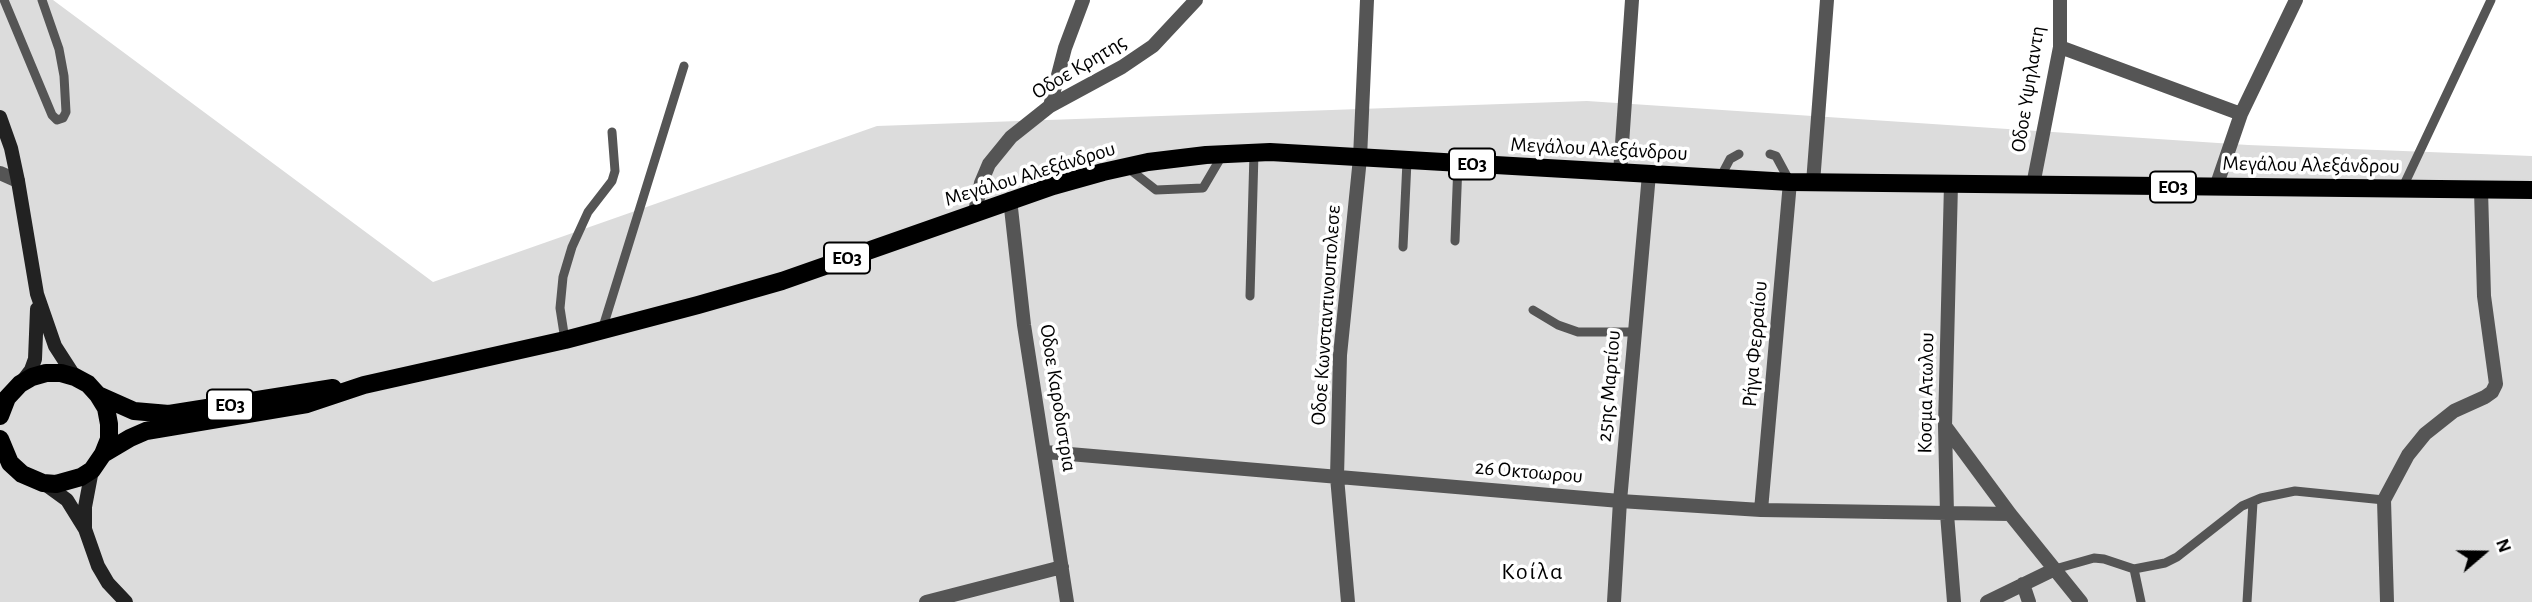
<!DOCTYPE html>
<meta charset="utf-8">
<style>
body{margin:0}
#map{position:relative;width:2532px;height:602px;overflow:hidden;background:#fff;font-family:"Alegreya Sans",sans-serif}
canvas{display:block}
.north{position:absolute;left:2448px;top:518px;width:70px;height:70px;-webkit-text-stroke:5px #fff;paint-order:stroke;rotate:70deg;font-size:19px;font-weight:700;line-height:28px;text-align:center;color:#000}
.north::after{content:'';display:block;margin:auto;width:24px;height:32px;background:#000;clip-path:polygon(50% 0,100% 100%,50% 72%,0 100%)}
</style>
<div id="map">
<canvas width="2532" height="602"></canvas>
<div class="north">N</div>
</div>
<script>
const context = document.querySelector('canvas').getContext('2d');
context.lineJoin = 'round';
function fill(path, color) {
  context.fillStyle = color;
  context.fill(path, 'evenodd');
}
function poly(rows) {
  const path = new Path2D();
  for (const r of rows) {
    path.moveTo(r[0], r[1]);
    for (let i = 2; i < r.length; i += 2) path.lineTo(r[i], r[i + 1]);
  }
  return path;
}
function stroke(path, color, width, dash) {
  context.strokeStyle = color;
  context.lineWidth = width;
  context.lineCap = dash ? 'butt' : 'round';
  context.setLineDash(dash || []);
  context.stroke(path);
}
function drawText(font, color, halo, rows, align = 'center') {
  context.font = font + ' "Alegreya Sans",sans-serif';
  context.lineWidth = 7;
  context.setLineDash([]);
  context.textBaseline = 'middle';
  context.strokeStyle = halo;
  context.fillStyle = color;
  for (const [text, x, y, turn = 0] of rows) {
    context.save();
    context.translate(x, y);
    context.rotate((+turn || 0) * Math.PI / 180);
    context.textAlign = isNaN(turn) ? turn : align;
    if (halo) context.strokeText(text, 0, 0);
    context.fillText(text, 0, 0);
    context.restore();
  }
}
fill(poly([
 [0,0,53,0,433,282,877,126,1587,101,2248,145,2532,156,2532,602,0,602]
]), '#dcdcdc');
const primary = poly([
 [98,395,134,411,169,414,333,388],
 [0,416,7,398,20,384,32,377,46,373,61,373,75,377,88,384,98,395,106,408,109,424,109,439,103,454,92,470,81,477,56,484,43,483,22,474,10,463,0,439],
 [103,454,130,438,146,431,307,404,364,385,565,340,698,305,782,281,1053,186,1103,172,1148,162,1206,155,1270,152,1790,182,2532,190]
]);
stroke(primary, '#dbdbdb', 21);
stroke(poly([
 [4,0,52,115,57,120,63,118,66,112,64,76,59,49,42,0],
 [1770,154,1776,156,1790,182],
 [1128,168,1156,190,1203,188,1223,154],
 [1720,178,1730,159,1739,154],
 [2402,189,2491,0],
 [1455,241,1458,163],
 [1403,247,1407,161],
 [1250,296,1254,153],
 [1533,310,1558,325,1578,332,1635,332],
 [602,330,684,66],
 [565,340,560,308,563,277,572,247,588,212,612,181,615,171,612,132],
 [2055,569,2094,558,2104,559,2134,569,2165,563,2177,557,2242,506,2261,498,2295,491,2384,500],
 [2134,569,2141,602],
 [2247,602,2253,502]
]), '#555', 9);
stroke(poly([
 [2060,47,2241,114],
 [1050,106,1065,48,1083,0],
 [0,173,18,181],
 [1620,173,1632,0],
 [1813,183,1827,0],
 [1951,184,1945,426,1947,514,1954,602],
 [2033,185,2060,47,2060,0],
 [2216,187,2241,114,2296,0],
 [1010,199,1024,325,1067,602],
 [975,212,981,183,989,164,1011,137,1050,106,1122,67,1153,46,1196,0],
 [1945,426,2010,514,2081,602],
 [1046,452,1620,501,1761,510,2010,514],
 [1761,510,1790,182],
 [2023,584,2029,602],
 [926,602,1062,567],
 [1348,602,1337,477,1340,355,1360,158,1367,0],
 [1614,602,1620,501,1649,174],
 [1987,602,2055,569],
 [2387,602,2384,500,2408,455,2425,434,2454,411,2485,397,2492,392,2496,384,2484,296,2481,190]
]), '#555', 14);
stroke(poly([
 [0,117,11,148,18,181,37,294,55,346,75,377],
 [21,383,31,370,35,359,37,309],
 [45,484,67,500,85,529,98,566,108,583,126,602],
 [85,528,85,507,92,470]
]), '#222', 14);
stroke(primary, '#000', 18);
for (const [x, y, w] of [
 [1472,164,46],
 [2173,187,46],
 [847,258,46],
 [230,405,46]
]) {
  const box = new Path2D();
  box.roundRect(x - w / 2, y - 15.5, w, 31, 5);
  context.fillStyle = '#fff';
  context.fill(box);
  stroke(box, '#000', 2);
}
drawText('bold 19px', '#000', null, [
 ["ΕΟ3",1472,164],
 ["ΕΟ3",2173,187],
 ["ΕΟ3",847,258],
 ["ΕΟ3",230,405]
]);
drawText('21px', '#000', '#fff', [
 ["Oδοε Κρητης",1079,67,-31],
 ["Oδοε Υψηλαντη",2028,89,-81],
 ["Μεγάλου Αλεξάνδρου",1599,149,3],
 ["Μεγάλου Αλεξάνδρου",2311,165,1],
 ["Μεγάλου Αλεξάνδρου",1030,174,-17],
 ["Oδοε Κωνσταντινουπολεσε",1326,315,-86],
 ["Ρήγα Φερραίου",1755,344,-85],
 ["25ης Μαρτίου",1609,386,-85],
 ["Κοσμα Ατωλου",1926,393,-89],
 ["Oδοε Καροδιστρια",1058,398,81],
 ["26 Οκτοωρου",1529,472,5]
]);
context.letterSpacing = '2px';
drawText('24px', '#000', '#fff', [
 ["Κοίλα",1533,572]
]);
context.letterSpacing = '0px';
</script>
